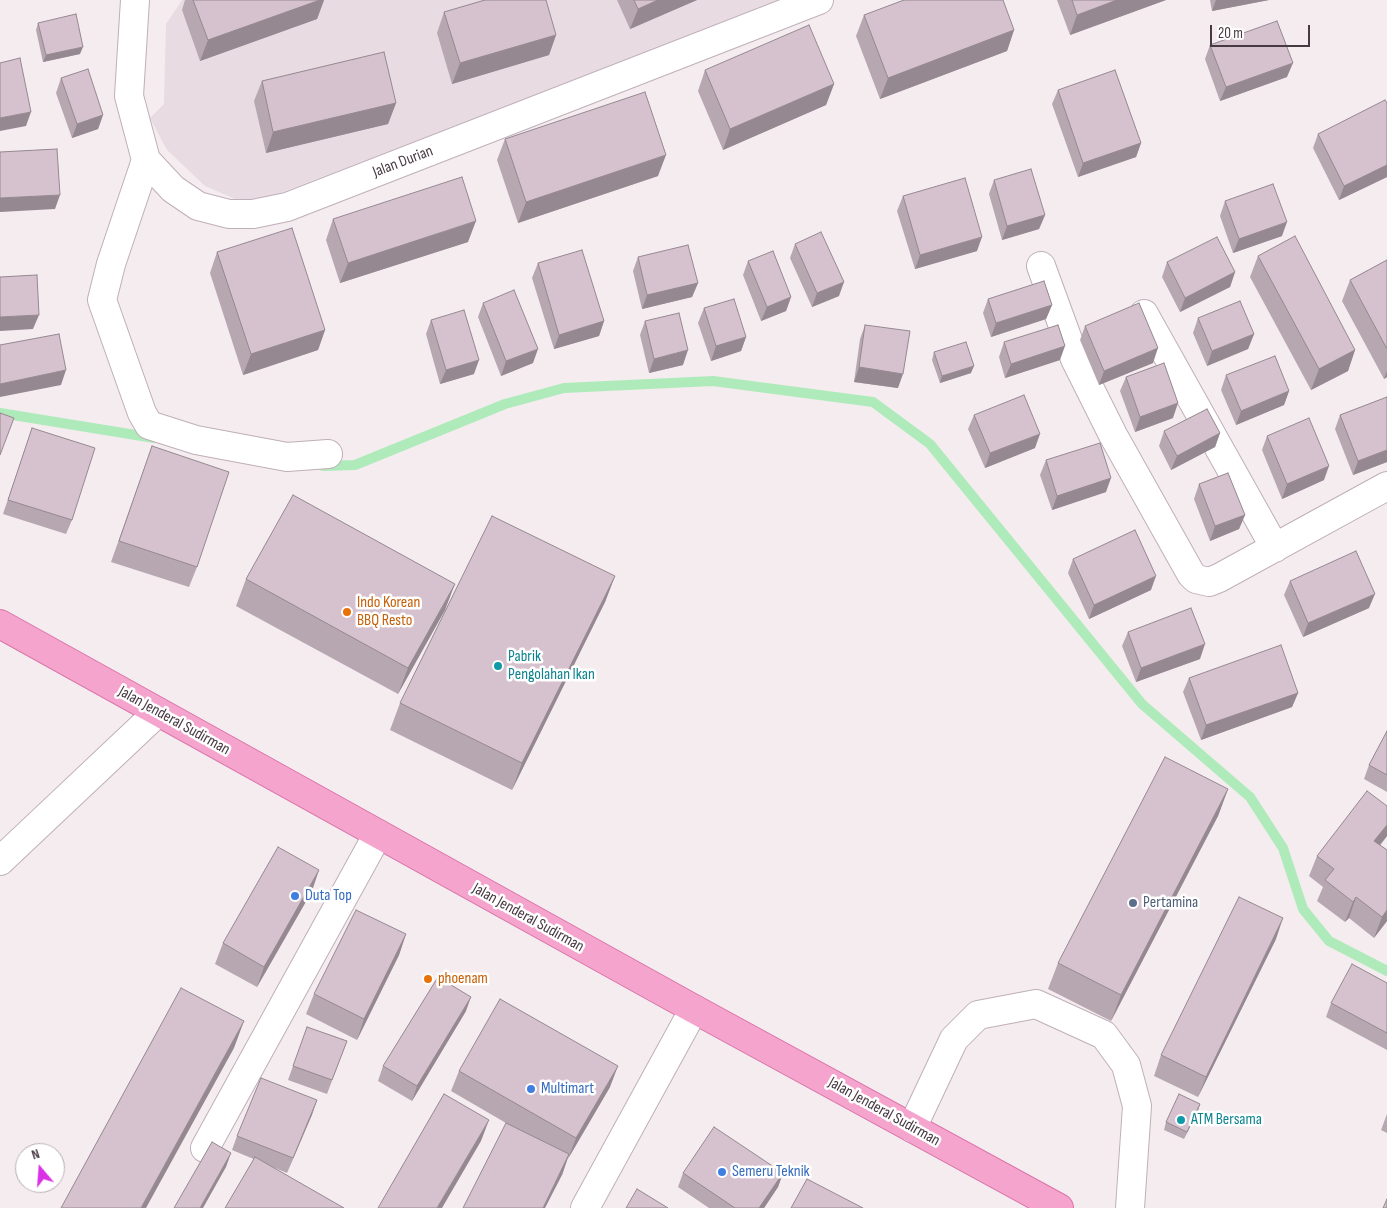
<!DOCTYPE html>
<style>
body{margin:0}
#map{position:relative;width:1387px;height:1208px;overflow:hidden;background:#f5ecf0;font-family:"Sofia Sans Condensed",sans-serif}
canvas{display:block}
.north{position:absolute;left:15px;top:1143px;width:50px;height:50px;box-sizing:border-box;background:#fff;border:1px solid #b6b0b4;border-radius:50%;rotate:342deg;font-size:14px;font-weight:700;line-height:20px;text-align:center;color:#483a43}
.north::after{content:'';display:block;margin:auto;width:18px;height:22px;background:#da31e6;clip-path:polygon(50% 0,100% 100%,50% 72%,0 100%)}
.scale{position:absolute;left:1210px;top:25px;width:100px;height:22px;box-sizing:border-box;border:2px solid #483a43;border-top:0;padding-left:6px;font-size:15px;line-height:18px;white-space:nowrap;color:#483a43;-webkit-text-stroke:4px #fff;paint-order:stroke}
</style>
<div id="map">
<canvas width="1387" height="1208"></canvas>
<div class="north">N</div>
<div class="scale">20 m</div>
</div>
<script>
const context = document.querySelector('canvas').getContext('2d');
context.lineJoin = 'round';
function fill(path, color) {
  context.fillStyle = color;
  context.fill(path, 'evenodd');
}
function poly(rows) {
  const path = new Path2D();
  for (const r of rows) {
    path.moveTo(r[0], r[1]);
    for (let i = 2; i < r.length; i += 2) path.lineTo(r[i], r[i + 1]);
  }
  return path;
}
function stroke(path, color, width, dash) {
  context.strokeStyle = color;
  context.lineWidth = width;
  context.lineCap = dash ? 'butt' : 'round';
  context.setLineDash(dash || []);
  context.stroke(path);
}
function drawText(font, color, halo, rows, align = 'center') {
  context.font = font + ' "Sofia Sans Condensed",sans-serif';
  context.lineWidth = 5;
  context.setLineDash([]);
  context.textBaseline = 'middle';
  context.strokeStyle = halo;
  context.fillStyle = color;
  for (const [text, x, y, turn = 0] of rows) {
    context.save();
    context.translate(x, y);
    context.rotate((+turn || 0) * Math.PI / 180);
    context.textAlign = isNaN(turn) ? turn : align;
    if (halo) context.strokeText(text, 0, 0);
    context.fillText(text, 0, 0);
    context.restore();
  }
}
fill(poly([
 [182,0,782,0,249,205,205,186,167,150,150,118,164,104,166,24]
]), '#e8dbe2');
stroke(poly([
 [0,413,154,438],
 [323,466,355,465,505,404,564,388,713,381,873,402,930,444,1142,704,1250,797,1283,848,1303,909,1329,941,1387,971]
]), '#afebba', 10);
const minor = poly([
 [135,0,129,96,146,160,173,189,198,206,229,214,253,214,287,207,819,0],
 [146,160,111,264,102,300,142,413,149,425,196,440,287,457,328,454],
 [1041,266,1075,359,1113,435,1191,574,1196,579,1209,582,1219,578,1387,486],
 [1144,314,1275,548],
 [0,861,158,712],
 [912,1128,954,1039,978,1015,1036,1004,1104,1035,1126,1065,1137,1106,1130,1208],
 [205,1148,378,834],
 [585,1208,694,1009]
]);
const major = poly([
 [0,624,694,1009,1059,1208]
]);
stroke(minor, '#bfafb9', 30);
stroke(major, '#da75a9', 30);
stroke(minor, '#fff', 28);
stroke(major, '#f5a4cd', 28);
fill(poly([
 [185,0,324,0,317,19,200,61,182,10],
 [617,0,697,0,630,29],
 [1057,0,1166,0,1070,35],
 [1210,0,1269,0,1212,11],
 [444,12,556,35,549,55,452,84,437,33],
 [864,15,1014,30,1007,51,880,99,856,36],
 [38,23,80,54,43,62,36,30],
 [1210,45,1287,77,1220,101,1205,59],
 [705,70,834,84,826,105,723,150,698,91],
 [61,78,103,115,98,129,72,138,56,93],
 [262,81,396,103,388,124,266,153,254,101],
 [1058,90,1141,143,1136,157,1078,177,1052,104],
 [1387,103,1387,177,1339,200,1313,148,1318,134],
 [505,139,658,176,518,223,497,160],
 [994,180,1045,215,1039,229,1002,240,989,194],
 [903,196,977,251,915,269,897,211],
 [1225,201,1282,236,1233,253,1220,216],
 [333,219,468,242,340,283,326,240],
 [795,244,839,296,812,307,790,258],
 [217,252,325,330,318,350,243,375,210,273],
 [1258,256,1355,350,1348,371,1311,390,1250,277],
 [638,257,698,283,692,297,642,309,633,271],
 [1387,260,1387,377,1384,379,1342,301,1350,280],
 [748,261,791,297,786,311,761,321,743,275],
 [1167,262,1235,272,1230,287,1180,312,1162,277],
 [538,263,604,321,599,336,554,349,532,278],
 [988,299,1052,305,1046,319,991,337,983,313],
 [483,303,533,363,501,376,478,317],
 [704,308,746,337,741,351,711,361,698,323],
 [1198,318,1254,334,1248,349,1207,366,1193,333],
 [431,320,474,374,440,384,426,334],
 [645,321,683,365,649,373,640,335],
 [865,325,898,388,854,382,860,339],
 [1085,326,1153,363,1099,385,1080,340],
 [1004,342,1060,360,1005,378,999,357],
 [934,352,971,373,940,383,932,360],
 [1226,375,1289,391,1284,405,1236,425,1221,390],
 [1126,377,1173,418,1135,432,1120,391],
 [1387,397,1387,462,1353,475,1335,429,1340,415],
 [974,415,1035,448,985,468,968,429],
 [32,428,72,520,66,534,3,514],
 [1164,431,1220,433,1215,447,1171,470,1159,446],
 [1267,436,1324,480,1282,499,1262,450],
 [152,446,197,567,189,587,111,562],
 [1046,460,1106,492,1052,510,1040,475],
 [1199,484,1245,515,1239,529,1210,541,1194,499],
 [1073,559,1151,590,1089,619,1068,573],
 [615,576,605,602,512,790,390,730,400,703],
 [246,579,445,610,398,694,236,606],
 [1290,581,1369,608,1303,637,1284,595],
 [1128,632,1200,659,1136,682,1122,646],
 [1189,678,1298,693,1292,707,1201,740,1183,692],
 [1387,731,1387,792,1364,779,1369,765],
 [1228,789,1218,816,1111,1021,1048,989,1058,963],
 [1387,806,1387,836,1380,845,1387,850,1387,921,1374,938,1349,918,1345,922,1317,901,1323,887,1309,876,1317,856],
 [312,891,257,987,215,964,223,943],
 [406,934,399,955,357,1040,306,1014,314,994],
 [1276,939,1198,1097,1154,1076,1161,1055],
 [1387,983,1387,1050,1326,1017,1331,1003],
 [466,1011,412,1101,378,1081,383,1066],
 [307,1027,347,1041,327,1094,288,1080],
 [459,1071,610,1087,568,1158,562,1175,506,1123,451,1091],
 [317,1100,287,1173,232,1150,237,1136],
 [1200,1104,1184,1139,1164,1130,1166,1122],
 [1387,1114,1387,1133,1381,1130],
 [683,1173,783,1173,778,1187,764,1208,709,1208,678,1187]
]), '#b7a7b1');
fill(poly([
 [320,0,324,0,317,19,200,61,208,40],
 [658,0,697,0,630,29,638,9],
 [1117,0,1166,0,1070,35,1077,15],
 [1216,0,1269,0,1212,11],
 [1014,30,1007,51,880,99,888,78],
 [556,35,549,55,452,84,460,63],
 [83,47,80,54,43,62,46,55],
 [1293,63,1287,77,1220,101,1226,87],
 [834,84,826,105,723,150,730,129],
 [396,103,388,124,266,153,273,132],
 [31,112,26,126,0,131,0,118],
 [103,115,98,129,72,138,77,124],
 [1141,143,1136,157,1078,177,1083,163],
 [666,155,658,176,518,223,526,202],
 [1387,165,1387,177,1339,200,1344,186],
 [60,195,55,209,0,212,0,198],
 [1045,215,1039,229,1002,240,1007,226],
 [476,221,468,242,340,283,348,263],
 [1287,222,1282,236,1233,253,1239,239],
 [982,237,977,251,915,269,920,255],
 [1235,272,1230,287,1180,312,1185,298],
 [844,282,839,296,812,307,817,293],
 [698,283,692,297,642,309,647,295],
 [791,297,786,311,761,321,767,307],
 [1052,305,1046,319,991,337,996,323],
 [39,315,33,329,0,331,0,317],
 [604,321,599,336,554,349,559,335],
 [325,330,318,350,243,375,251,354],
 [1254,334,1248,349,1207,366,1212,351],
 [746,337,741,351,711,361,716,346],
 [1065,346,1060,360,1005,378,1011,364],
 [1158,348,1153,363,1099,385,1104,371],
 [538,349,533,363,501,376,506,361],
 [688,350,683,365,649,373,654,359],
 [1355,350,1348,371,1311,390,1319,369],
 [479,360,474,374,440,384,446,370],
 [974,366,971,373,940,383,942,376],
 [859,367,903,374,898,388,854,382],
 [66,370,61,385,0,397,0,384],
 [1387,371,1387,377,1384,379],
 [1289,391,1284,405,1236,425,1241,411],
 [1178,403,1173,418,1135,432,1140,417],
 [1220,433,1215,447,1171,470,1177,456],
 [1040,434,1035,448,985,468,990,453],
 [1387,450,1387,462,1353,475,1358,461],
 [1329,466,1324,480,1282,499,1287,484],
 [1111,478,1106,492,1052,510,1057,496],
 [1245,515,1239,529,1210,541,1215,526],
 [615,576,605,602,512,790,522,763],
 [1156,576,1151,590,1089,619,1094,605],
 [455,584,445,610,398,694,408,668],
 [1375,594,1369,608,1303,637,1308,623],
 [1205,644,1200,659,1136,682,1141,668],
 [1298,693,1292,707,1201,740,1206,725],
 [1228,789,1218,816,1111,1021,1121,995],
 [1387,825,1387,836,1367,862,1374,841],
 [319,870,312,891,257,987,264,967],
 [1356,897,1349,918,1345,922,1353,902],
 [1387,910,1387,921,1374,938,1382,917],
 [1283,918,1276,939,1198,1097,1206,1077],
 [406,934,399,955,357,1040,364,1019],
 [471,997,466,1011,412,1101,417,1086],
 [244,1021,234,1048,146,1208,141,1208],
 [618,1066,610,1087,568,1159,576,1138],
 [317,1100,312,1115,287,1173,293,1158],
 [1200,1104,1198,1111,1184,1139,1187,1132],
 [489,1120,481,1141,442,1208,437,1208],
 [231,1153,226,1167,203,1208,200,1208],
 [569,1154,562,1175,545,1208,543,1208],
 [783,1173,778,1187,764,1208,759,1208]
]), '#958890');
const building = poly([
 [193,0,320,0,208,40,193,0],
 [485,0,546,0,556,35,460,63,444,12,485,0],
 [634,0,658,0,638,9,634,0],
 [904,0,1003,0,1014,30,888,78,864,15,904,0],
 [1072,0,1117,0,1077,15,1072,0],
 [76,14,83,47,46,55,38,23,76,14],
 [1277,21,1293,63,1226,87,1210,45,1277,21],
 [809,25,834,84,730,129,705,70,809,25],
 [384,52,396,103,273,132,262,81,384,52],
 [20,58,31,112,0,118,0,63,20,58],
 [88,69,103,115,77,124,61,78,88,69],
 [1115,70,1141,143,1083,163,1058,90,1115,70],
 [645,92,666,155,526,202,505,139,645,92],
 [1385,100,1387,103,1387,165,1344,186,1318,134,1385,100],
 [57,149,60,195,0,198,0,152,57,149],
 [1031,169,1045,215,1007,226,994,180,1031,169],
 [462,177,476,221,348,263,333,219,462,177],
 [965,178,982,237,920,255,903,196,965,178],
 [1273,184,1287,222,1239,239,1225,201,1273,184],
 [292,228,325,330,251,354,217,252,292,228],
 [821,232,844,282,817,293,795,244,821,232],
 [1295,236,1355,350,1319,369,1258,256,1295,236],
 [1217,237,1235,272,1185,298,1167,262,1217,237],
 [688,245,698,283,647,295,638,257,688,245],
 [582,250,604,321,559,335,538,263,582,250],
 [773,251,791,297,767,307,748,261,773,251],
 [1387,260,1387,349,1350,280,1387,260],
 [37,275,39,315,0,317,0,277,37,275],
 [1044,281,1052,305,996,323,988,299,1044,281],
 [514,290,538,349,506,361,483,303,514,290],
 [734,299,746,337,716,346,704,308,734,299],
 [1240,301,1254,334,1212,351,1198,318,1240,301],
 [1139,303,1158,348,1104,371,1085,326,1139,303],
 [464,310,479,360,446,370,431,320,464,310],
 [679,313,688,350,654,359,645,321,679,313],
 [865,325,910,331,903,374,859,367,865,325],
 [1058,325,1065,346,1011,364,1004,342,1058,325],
 [59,334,66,370,0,384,0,345,59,334],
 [966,342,974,366,942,376,934,352,966,342],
 [1275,356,1289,391,1241,411,1226,375,1275,356],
 [1164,363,1178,403,1140,417,1126,377,1164,363],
 [1024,395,1040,434,990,453,974,415,1024,395],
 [1387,397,1387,450,1358,461,1340,415,1387,397],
 [1207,409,1220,433,1177,456,1164,431,1207,409],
 [0,413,14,418,0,455,0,413],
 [1309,418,1329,466,1287,484,1267,436,1309,418],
 [32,428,95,448,72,520,8,500,32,428],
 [1100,443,1111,478,1057,496,1046,460,1100,443],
 [152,446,229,472,197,567,119,541,152,446],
 [1228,473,1245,515,1215,526,1199,484,1228,473],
 [293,495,455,584,408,668,246,579,293,495],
 [492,516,615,576,522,763,400,703,492,516],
 [1135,530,1156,576,1094,605,1073,559,1135,530],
 [1356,551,1375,594,1308,623,1290,581,1356,551],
 [1191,608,1205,644,1141,668,1128,632,1191,608],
 [1281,645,1298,693,1206,725,1189,678,1281,645],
 [1387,731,1387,775,1369,765,1387,731],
 [1165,757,1228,789,1121,995,1058,963,1165,757],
 [1367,791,1387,806,1387,825,1374,841,1387,850,1387,910,1382,917,1356,897,1353,902,1325,880,1334,869,1317,856,1367,791],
 [278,847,319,870,264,967,223,943,278,847],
 [1239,897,1283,918,1206,1077,1161,1055,1239,897],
 [356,910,406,934,364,1019,314,994,356,910],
 [1352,964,1387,983,1387,1033,1331,1003,1352,964],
 [438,977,471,997,417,1086,383,1066,438,977],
 [181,988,244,1021,141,1208,61,1208,181,988],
 [500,999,618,1066,576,1138,459,1071,500,999],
 [307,1027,347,1041,332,1080,293,1066,307,1027],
 [261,1078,317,1100,293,1158,237,1136,261,1078],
 [444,1094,489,1120,437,1208,378,1208,444,1094],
 [1179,1094,1200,1104,1187,1132,1166,1122,1179,1094],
 [506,1123,569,1154,543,1208,463,1208,506,1123],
 [714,1127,783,1173,759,1208,735,1208,683,1173,714,1127],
 [212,1142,231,1153,200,1208,174,1208,212,1142],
 [255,1157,344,1208,225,1208,255,1157],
 [807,1179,863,1208,791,1208,807,1179],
 [637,1189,668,1208,626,1208,637,1189],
 [1387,1199,1387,1208,1383,1208,1387,1199]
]);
fill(building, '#d5c2ce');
stroke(building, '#958890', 1);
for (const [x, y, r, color] of [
 [347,612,5,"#e8710a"],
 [498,666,5,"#0f9aa8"],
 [295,896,5,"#3f7fe0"],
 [1133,903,5,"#5c6f8a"],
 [428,979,5,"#e8710a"],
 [531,1089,5,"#3f7fe0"],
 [1181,1120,5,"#0f9aa8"],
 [722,1172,5,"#3f7fe0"]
]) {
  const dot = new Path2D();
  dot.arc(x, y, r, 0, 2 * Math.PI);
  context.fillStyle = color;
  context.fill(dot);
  stroke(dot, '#fff', 2);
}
drawText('16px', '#483a43', '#fff', [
 ["Jalan Durian",403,162,-21],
 ["Jalan Jenderal Sudirman",174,721,29],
 ["Jalan Jenderal Sudirman",528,918,29],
 ["Jalan Jenderal Sudirman",884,1112,29]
]);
drawText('16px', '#c56008', '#fff', [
 ["Indo Korean",357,603],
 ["BBQ Resto",357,621],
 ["phoenam",438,979]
], 'left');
drawText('16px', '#0d838f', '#fff', [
 ["Pabrik",508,657],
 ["Pengolahan Ikan",508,675],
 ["ATM Bersama",1191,1120]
], 'left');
drawText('16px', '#366cbe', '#fff', [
 ["Duta Top",305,896],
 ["Multimart",541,1089],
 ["Semeru Teknik",732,1172]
], 'left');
drawText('16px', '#4e5e75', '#fff', [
 ["Pertamina",1143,903]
], 'left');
</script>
